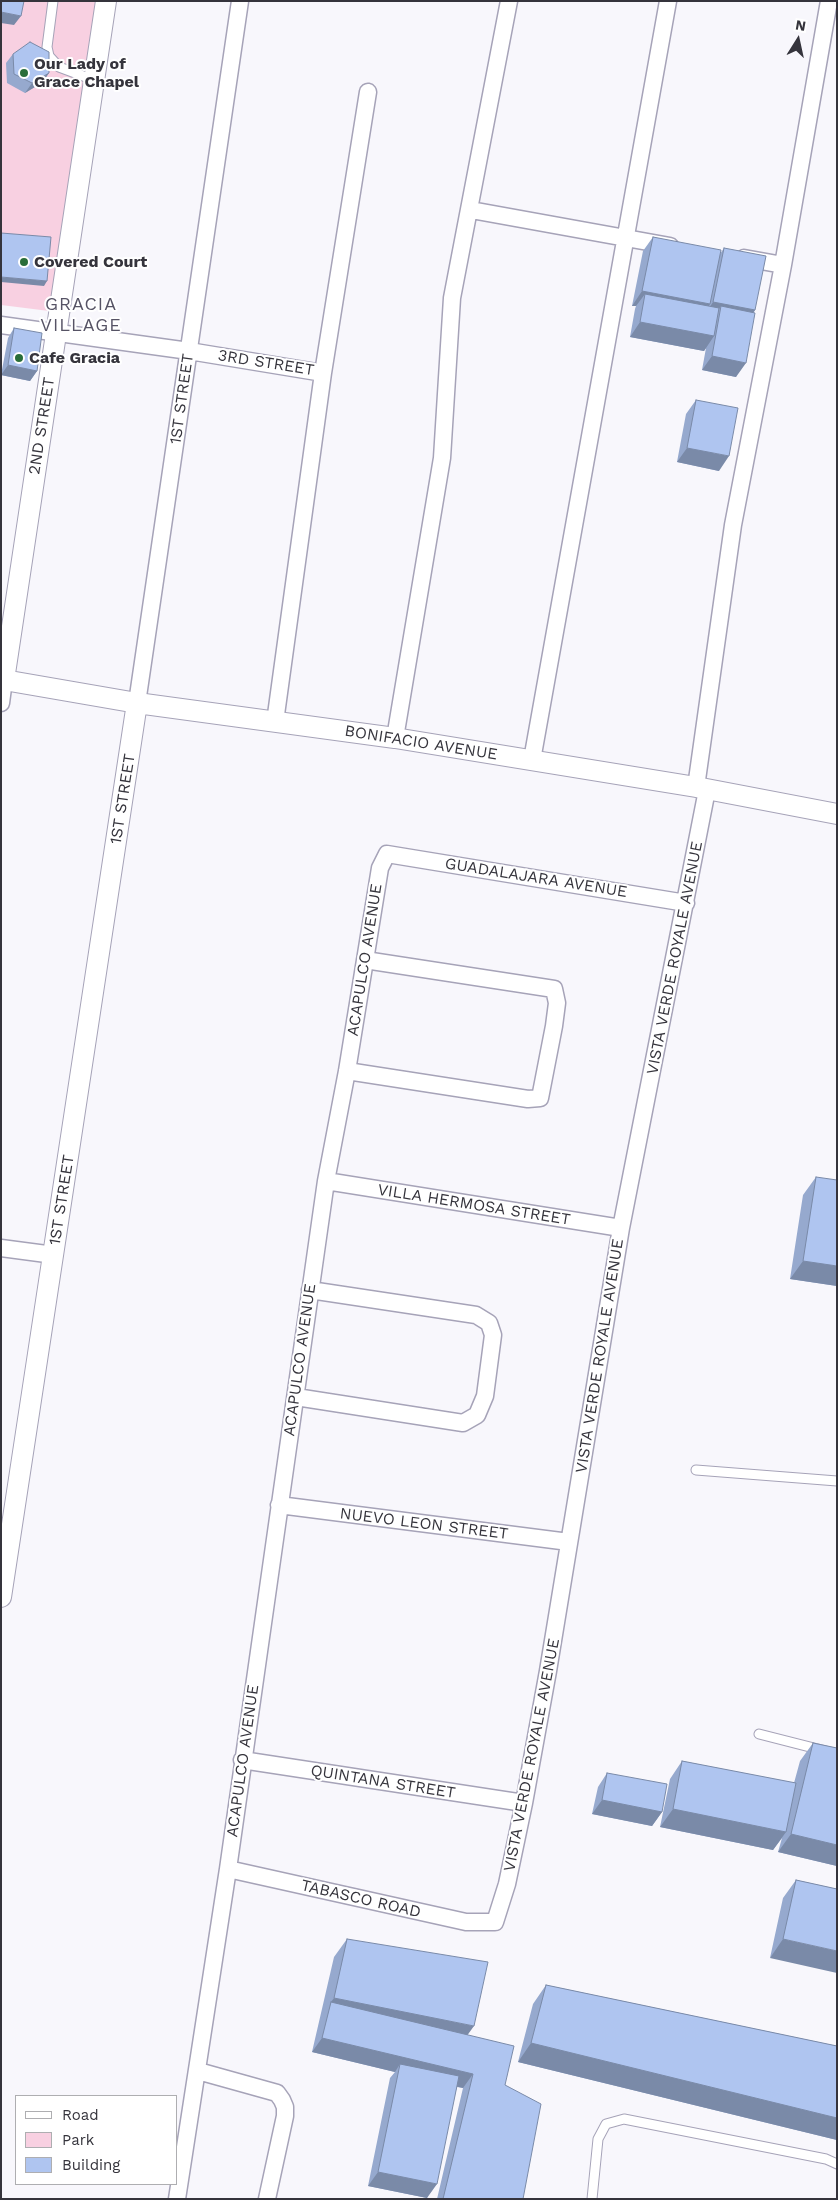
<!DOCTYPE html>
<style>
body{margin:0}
#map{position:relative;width:838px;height:2200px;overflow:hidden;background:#f8f7fc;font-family:"Work Sans",sans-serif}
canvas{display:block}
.frame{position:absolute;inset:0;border:2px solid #35343c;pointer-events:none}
.legend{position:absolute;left:15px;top:2095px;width:162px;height:90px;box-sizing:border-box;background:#fff;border:1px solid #aeaeb1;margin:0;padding:6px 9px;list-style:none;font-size:15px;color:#35343c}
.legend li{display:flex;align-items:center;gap:10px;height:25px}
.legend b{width:25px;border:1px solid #aeaeb1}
.north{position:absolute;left:773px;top:15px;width:50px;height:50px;-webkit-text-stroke:4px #fff;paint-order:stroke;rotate:10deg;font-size:14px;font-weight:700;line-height:20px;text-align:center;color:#35343c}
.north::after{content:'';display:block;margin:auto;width:18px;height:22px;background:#35343c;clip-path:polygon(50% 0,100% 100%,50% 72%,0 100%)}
</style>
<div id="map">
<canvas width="838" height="2200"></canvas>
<div class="frame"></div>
<ul class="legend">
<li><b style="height:6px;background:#fff"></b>Road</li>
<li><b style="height:14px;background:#f8d0e1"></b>Park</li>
<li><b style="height:14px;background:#afc5f0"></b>Building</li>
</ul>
<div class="north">N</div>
</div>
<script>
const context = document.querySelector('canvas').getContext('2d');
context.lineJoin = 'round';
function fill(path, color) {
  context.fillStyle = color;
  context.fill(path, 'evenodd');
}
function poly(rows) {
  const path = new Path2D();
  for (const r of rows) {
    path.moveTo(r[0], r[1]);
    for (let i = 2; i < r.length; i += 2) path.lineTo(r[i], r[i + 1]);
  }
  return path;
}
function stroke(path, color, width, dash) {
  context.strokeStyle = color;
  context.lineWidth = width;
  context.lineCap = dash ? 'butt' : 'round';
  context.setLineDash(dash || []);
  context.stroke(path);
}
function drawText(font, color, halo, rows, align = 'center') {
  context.font = font + ' "Work Sans",sans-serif';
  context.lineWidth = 4;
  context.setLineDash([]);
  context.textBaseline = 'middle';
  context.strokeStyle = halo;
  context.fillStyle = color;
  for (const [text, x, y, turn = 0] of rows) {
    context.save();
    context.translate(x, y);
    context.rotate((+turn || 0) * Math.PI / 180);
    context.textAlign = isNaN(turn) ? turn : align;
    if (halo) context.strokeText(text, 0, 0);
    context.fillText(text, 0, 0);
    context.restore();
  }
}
fill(poly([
 [1,1,98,1,49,311,1,305]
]), '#f8d0e1');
const service = poly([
 [53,1,47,47,49,56,59,67,94,80],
 [696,1470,837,1481],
 [759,1734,837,1754],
 [592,2199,598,2139,606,2124,624,2119,826,2159,837,2164]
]);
const minor = poly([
 [471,210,670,246],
 [744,258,783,265],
 [1,325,189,351,323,373],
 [1,680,4,680,1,703],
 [137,703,240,1],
 [275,722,323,373,368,92],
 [395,738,442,458,452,298,509,1],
 [532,760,668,1],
 [696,787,733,525,783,265,829,1],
 [347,1071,528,1099,540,1098,554,1026,557,1003,554,989,365,960],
 [326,1181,621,1228],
 [1,1248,54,1255],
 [296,1397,463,1423,477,1415,485,1396,493,1335,489,1323,476,1315,310,1290],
 [279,1505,569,1542],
 [242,1760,524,1803],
 [228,1869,466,1922,495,1922,507,1884,524,1803,548,1671,621,1228,707,790],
 [198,2071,277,2093,282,2100,285,2107,285,2116,267,2199],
 [177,2199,228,1869,326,1181,347,1071,380,868,387,854,686,903]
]);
const tertiary = poly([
 [106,1,4,680,137,703,395,738,696,787,837,814],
 [1,1597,137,703]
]);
stroke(service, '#a6a3b8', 11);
stroke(minor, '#a6a3b8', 19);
stroke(tertiary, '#a6a3b8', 22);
stroke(service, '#fff', 9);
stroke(minor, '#fff', 16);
stroke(tertiary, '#fff', 20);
fill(poly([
 [13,54,43,82,25,93,7,83,6,63],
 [653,237,720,254,724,248,755,310,754,312,736,377,702,370,706,348,704,351,630,337,635,309,636,306,632,306,643,251],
 [14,328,37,371,30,381,1,375,8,338],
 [696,400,719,471,677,462,686,414],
 [816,1177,837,1286,790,1279,803,1195],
 [813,1743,837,1866,778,1852,782,1838,773,1850,660,1827,670,1779,682,1761,794,1783,800,1761],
 [607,1773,662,1812,652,1826,592,1814,598,1787],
 [796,1880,837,1889,770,1958,783,1898],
 [347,1939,468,2035,505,2085,523,2199,437,2199,463,2088,457,2087,427,2198,368,2186,390,2078,395,2072,312,2052,334,1957],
 [546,1985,837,2046,837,2140,518,2062,533,2004]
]), '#96a9ce');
fill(poly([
 [1,12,21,16,14,25,1,23],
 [49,73,43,82,25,93,32,83],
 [1,277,47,281,44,286,1,282],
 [642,291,710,304,700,319,645,294,636,306,632,306],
 [713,302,755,310,745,324,721,306,713,318,704,316],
 [640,322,714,336,704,351,630,337],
 [712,356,746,363,736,377,702,370],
 [8,365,37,371,30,381,1,375],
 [687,448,729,456,719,471,677,462],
 [803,1261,837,1266,837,1286,790,1279],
 [602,1800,662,1812,652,1826,592,1814],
 [673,1809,786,1832,773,1850,660,1827],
 [791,1834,837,1845,837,1866,778,1852],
 [783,1939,837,1951,837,1973,770,1958],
 [334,1998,474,2026,461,2044,331,2002],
 [322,2038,473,2074,463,2088,399,2073,400,2064,395,2072,312,2052],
 [531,2043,837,2118,837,2140,518,2062],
 [378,2172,437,2184,427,2198,368,2186]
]), '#7a8aa8');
const building = poly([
 [1,1,24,1,21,16,1,12,1,1],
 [30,42,49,52,49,73,32,83,14,74,13,54,30,42],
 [1,233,51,237,47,281,1,277,1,233],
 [653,237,721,250,710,304,642,291,653,237],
 [724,248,766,256,755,310,713,302,724,248],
 [645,294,719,308,714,336,640,322,645,294],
 [721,306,755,313,746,363,712,356,721,306],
 [14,328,42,333,37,371,8,365,14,328],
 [696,400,738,408,729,456,687,448,696,400],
 [816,1177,837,1180,837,1266,803,1261,816,1177],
 [813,1743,837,1748,837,1845,791,1834,813,1743],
 [682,1761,796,1783,786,1832,673,1809,682,1761],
 [607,1773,667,1784,662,1812,602,1800,607,1773],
 [796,1880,837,1889,837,1951,783,1939,796,1880],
 [347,1939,488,1962,474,2026,334,1998,347,1939],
 [546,1985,837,2046,837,2118,531,2043,546,1985],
 [331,2002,514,2046,505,2085,541,2104,523,2199,443,2199,473,2074,322,2038,331,2002],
 [400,2064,459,2076,437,2184,378,2172,400,2064]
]);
fill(building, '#afc5f0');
stroke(building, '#7a8aa8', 1);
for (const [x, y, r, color] of [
 [24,73,5,"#296d39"],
 [24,262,5,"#296d39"],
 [19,358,5,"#296d39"]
]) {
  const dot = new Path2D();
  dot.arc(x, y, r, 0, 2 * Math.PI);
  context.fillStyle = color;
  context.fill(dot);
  stroke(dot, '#fff', 2);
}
drawText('bold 16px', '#35343c', '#fff', [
 ["Our Lady of",34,64],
 ["Grace Chapel",34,82],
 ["Covered Court",34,262],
 ["Cafe Gracia",29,358]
], 'left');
drawText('16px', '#35343c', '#fff', [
 ["3RD STREET",266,363,9],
 ["1ST STREET",182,399,-82],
 ["2ND STREET",42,426,-81],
 ["BONIFACIO AVENUE",421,743,9],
 ["1ST STREET",123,799,-81],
 ["GUADALAJARA AVENUE",536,878,9],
 ["VISTA VERDE ROYALE AVENUE",675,958,-79],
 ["ACAPULCO AVENUE",365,960,-81],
 ["1ST STREET",62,1200,-81],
 ["VILLA HERMOSA STREET",474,1205,9],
 ["VISTA VERDE ROYALE AVENUE",600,1356,-81],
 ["ACAPULCO AVENUE",300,1360,-82],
 ["NUEVO LEON STREET",424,1524,7],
 ["VISTA VERDE ROYALE AVENUE",532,1755,-79],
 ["ACAPULCO AVENUE",243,1761,-82],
 ["QUINTANA STREET",383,1782,9],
 ["TABASCO ROAD",361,1899,13]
]);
context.letterSpacing = '1px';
drawText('18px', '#565365', '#fff', [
 ["GRACIA",81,305],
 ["VILLAGE",81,326]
]);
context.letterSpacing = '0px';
</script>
